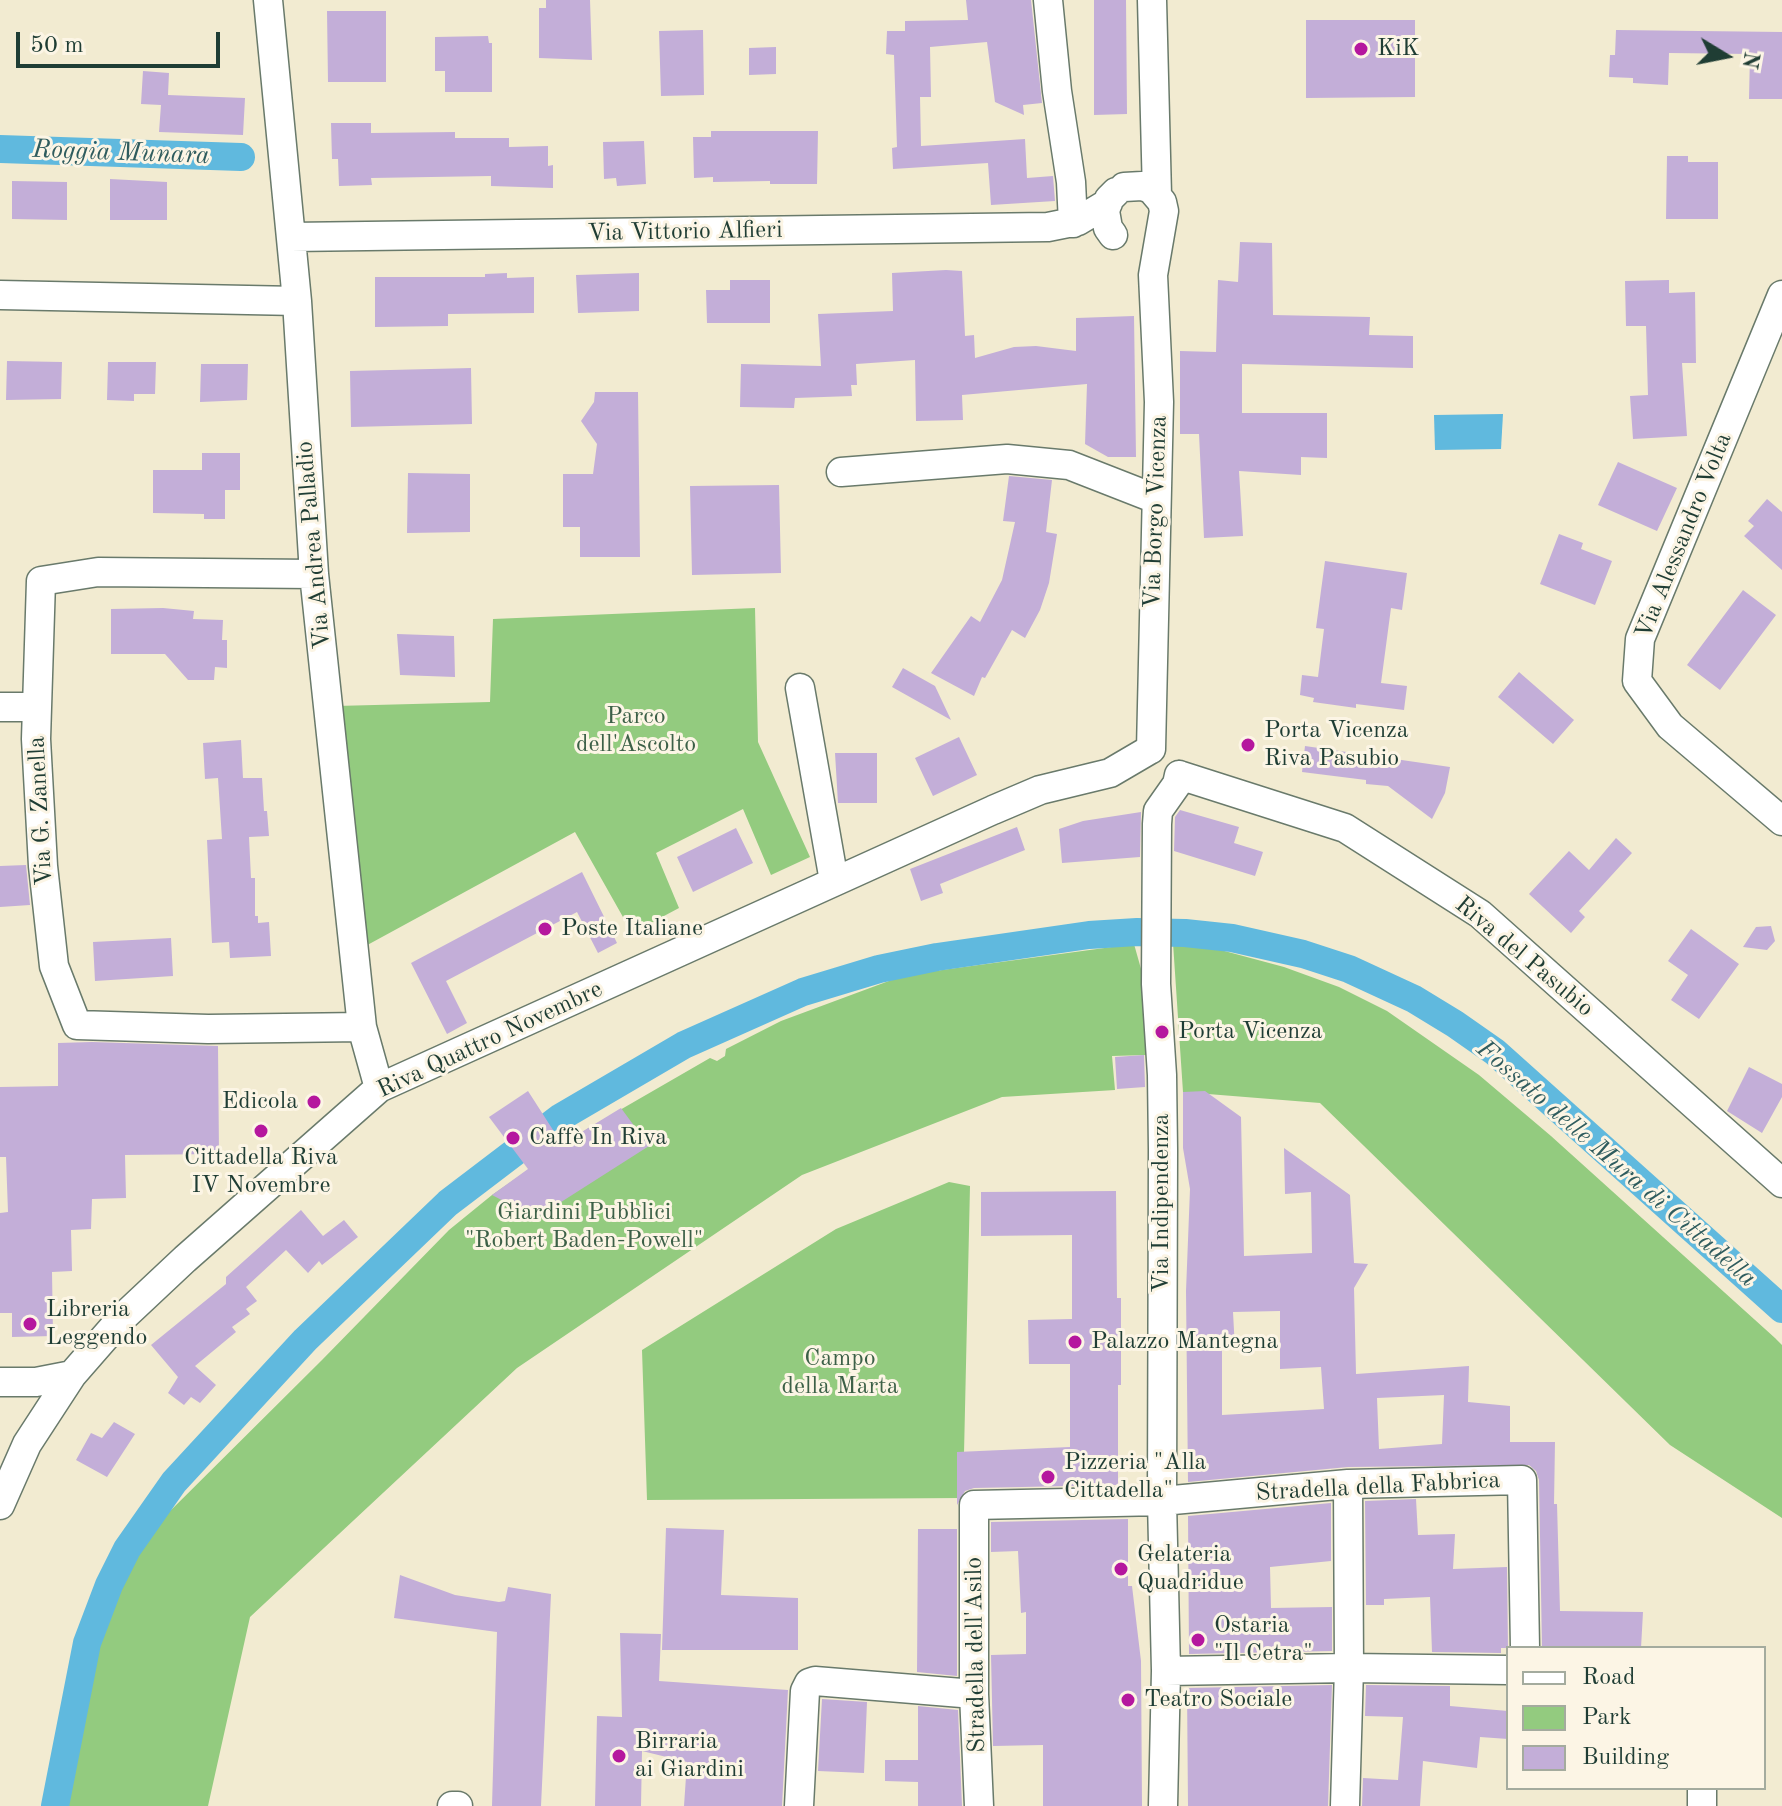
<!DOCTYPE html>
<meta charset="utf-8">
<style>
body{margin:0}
#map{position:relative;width:1782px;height:1806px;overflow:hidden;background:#f2ebd1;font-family:"Old Standard TT",serif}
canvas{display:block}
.legend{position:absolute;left:1506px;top:1646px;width:260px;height:144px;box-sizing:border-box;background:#fcf5e5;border:2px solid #a4ab9e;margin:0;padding:10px 14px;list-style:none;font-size:24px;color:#1f3d34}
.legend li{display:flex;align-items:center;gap:16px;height:40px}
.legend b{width:40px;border:2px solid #a4ab9e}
.north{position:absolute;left:1686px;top:16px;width:80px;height:80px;-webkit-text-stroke:6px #fcf5e5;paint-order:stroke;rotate:100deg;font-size:22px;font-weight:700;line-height:32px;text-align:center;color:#1f3d34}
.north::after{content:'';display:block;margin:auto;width:28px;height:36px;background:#1f3d34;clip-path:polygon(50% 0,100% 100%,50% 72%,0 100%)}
.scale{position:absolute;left:16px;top:32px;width:204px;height:36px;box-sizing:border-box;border:4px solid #1f3d34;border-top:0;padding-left:10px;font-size:24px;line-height:28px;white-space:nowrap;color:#1f3d34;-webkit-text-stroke:6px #fcf5e5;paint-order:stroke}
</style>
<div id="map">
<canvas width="1782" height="1806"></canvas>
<ul class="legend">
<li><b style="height:10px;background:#fff"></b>Road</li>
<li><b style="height:22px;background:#93cb7f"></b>Park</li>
<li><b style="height:22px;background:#c3aed8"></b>Building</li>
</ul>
<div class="north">N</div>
<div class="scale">50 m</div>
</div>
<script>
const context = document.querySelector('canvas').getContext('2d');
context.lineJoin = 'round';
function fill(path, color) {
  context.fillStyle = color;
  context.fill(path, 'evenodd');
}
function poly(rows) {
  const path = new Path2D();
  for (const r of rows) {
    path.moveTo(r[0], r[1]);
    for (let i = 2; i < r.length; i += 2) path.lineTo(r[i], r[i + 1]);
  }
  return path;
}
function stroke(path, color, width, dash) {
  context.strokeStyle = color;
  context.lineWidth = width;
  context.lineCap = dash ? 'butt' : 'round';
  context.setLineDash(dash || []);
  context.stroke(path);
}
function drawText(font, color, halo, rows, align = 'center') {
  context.font = font + ' "Old Standard TT",serif';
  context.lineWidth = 6;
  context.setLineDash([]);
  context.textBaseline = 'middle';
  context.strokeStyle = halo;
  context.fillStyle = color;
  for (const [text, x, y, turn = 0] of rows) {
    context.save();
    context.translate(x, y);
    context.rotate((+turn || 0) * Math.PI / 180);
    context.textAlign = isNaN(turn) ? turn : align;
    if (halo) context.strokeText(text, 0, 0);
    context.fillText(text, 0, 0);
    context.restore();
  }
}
fill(poly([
 [755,608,758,742,810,857,771,875,743,809,656,853,679,908,632,933,575,832,360,949,336,706,490,702,493,619],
 [1173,943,1217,949,1284,967,1339,987,1387,1011,1479,1075,1551,1136,1775,1338,1782,1345,1782,1518,1670,1445,1320,1103,1183,1092],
 [1134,944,1143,976,1147,1055,1112,1056,1115,1090,1002,1097,802,1175,517,1368,250,1617,208,1806,64,1806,85,1692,114,1596,157,1524,322,1360,449,1230,492,1195,587,1129,710,1058,717,1061,725,1056,726,1049,781,1021,905,975],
 [949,1182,970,1186,963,1498,647,1500,642,1350,836,1229]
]), '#93cb7f');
fill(poly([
 [1503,414,1501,449,1435,450,1434,415]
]), '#60b9de');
stroke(poly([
 [0,149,241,157],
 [55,1806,87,1643,109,1585,127,1549,174,1482,305,1340,448,1203,561,1117,684,1045,803,992,879,969,937,957,1089,935,1137,932,1185,933,1232,938,1303,954,1349,969,1414,999,1455,1024,1495,1052,1782,1309]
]), '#60b9de', 28);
fill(poly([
 [546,0,590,0,592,60,539,58,539,8,546,8],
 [966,0,1031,0,1042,103,1023,105,1024,115,995,102,987,42,930,47,931,97,920,97,921,146,1025,139,1027,178,1053,176,1055,201,991,205,988,163,893,169,892,148,897,147,894,55,886,54,887,31,905,31,905,21,968,20],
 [1094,0,1126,0,1127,114,1094,115],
 [327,11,386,11,386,82,328,82],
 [1306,20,1415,20,1415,97,1306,98],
 [703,30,704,95,661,96,659,31],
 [1616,30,1782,32,1782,99,1749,99,1750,54,1669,53,1668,85,1633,83,1633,78,1609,77,1610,55,1615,55],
 [488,36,489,43,492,43,492,92,445,92,445,71,435,71,435,37],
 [776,47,776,74,749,75,749,48],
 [143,71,169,73,168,95,245,98,243,135,159,132,161,105,141,104],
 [331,123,371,123,371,133,455,132,455,138,509,138,509,147,548,146,548,166,553,165,553,188,491,186,491,176,371,178,372,185,339,186,338,159,332,159],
 [711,131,818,131,817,184,770,184,770,181,713,182,713,177,694,178,693,137,711,137],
 [644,141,646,184,617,186,616,178,604,179,603,142],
 [1667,156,1688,156,1688,162,1718,162,1718,219,1666,219],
 [110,179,167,182,167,220,110,220],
 [12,181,67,182,67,220,12,219],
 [1240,242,1272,243,1273,315,1370,317,1369,335,1413,336,1413,368,1242,364,1242,413,1327,413,1327,458,1301,457,1301,475,1239,471,1243,536,1204,538,1199,434,1180,434,1180,351,1216,352,1218,280,1238,282],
 [946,270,962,271,965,336,974,335,975,358,1014,347,1036,346,1076,351,1076,318,1134,316,1136,457,1108,457,1085,444,1087,384,962,395,963,420,916,421,915,360,856,364,857,385,851,385,852,396,795,398,794,408,740,407,741,364,821,366,818,314,893,311,892,273],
 [507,273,507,278,534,277,534,313,448,314,448,326,375,327,375,277,485,277,485,274],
 [639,273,639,311,578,313,576,275],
 [730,280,770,280,770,323,707,323,706,290,730,290],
 [1669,280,1669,293,1695,292,1696,363,1682,363,1687,436,1633,439,1630,396,1648,395,1646,326,1626,326,1625,281],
 [7,361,62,362,61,399,6,400],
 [108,362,156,362,155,394,134,394,134,401,107,400],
 [201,364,248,364,247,400,200,402],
 [471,368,472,424,351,427,350,371],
 [595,392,638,392,640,557,580,557,580,527,563,527,563,474,593,474,597,444,581,421,594,402],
 [202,453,240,453,240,490,225,490,225,519,204,519,204,514,153,513,153,470,202,470],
 [1618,462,1677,488,1657,531,1598,505],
 [408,473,470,474,470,532,407,533],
 [1009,476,1052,480,1046,532,1057,534,1049,583,1040,610,1025,638,1012,630,985,678,982,677,974,696,931,673,971,616,980,622,1002,580,1015,522,1003,521],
 [779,485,781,573,692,575,690,486],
 [1767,499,1782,512,1782,570,1744,536,1754,526,1748,521],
 [1559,534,1583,543,1581,549,1612,561,1595,605,1540,584],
 [1325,561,1407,573,1402,610,1391,608,1381,683,1407,686,1404,710,1356,704,1356,708,1313,702,1314,698,1300,695,1302,675,1318,677,1324,629,1316,628],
 [1743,590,1776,615,1720,690,1687,665],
 [163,608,194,611,193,619,223,620,222,640,227,640,227,668,215,667,214,680,188,680,165,654,111,654,111,609],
 [397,634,454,636,455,677,400,675],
 [903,668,935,686,951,720,892,687],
 [1519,672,1574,720,1553,744,1498,697],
 [959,737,977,775,933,796,915,758],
 [241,740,243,778,262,778,264,811,267,811,269,836,249,837,251,878,255,878,255,916,258,916,258,923,269,922,271,956,230,958,229,942,212,943,207,840,222,839,218,778,205,779,203,743],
 [1305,746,1450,767,1445,793,1432,819,1388,786,1366,784,1366,780,1302,772],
 [835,753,877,753,877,803,838,803],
 [1180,810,1239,827,1234,843,1263,852,1255,876,1174,851,1175,817],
 [1141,812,1140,857,1062,863,1059,829,1083,821],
 [1017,827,1025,850,940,884,943,893,921,901,910,869],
 [736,828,753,863,693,892,677,857],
 [1616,838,1632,853,1579,911,1585,917,1571,933,1529,894,1569,851,1589,870],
 [26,865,30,905,0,907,0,866],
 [582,872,617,943,598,953,577,912,446,981,467,1023,447,1034,411,963],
 [1771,926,1775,941,1767,950,1743,947,1756,927],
 [1691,929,1739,964,1699,1019,1671,1000,1688,975,1668,961],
 [171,938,173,976,95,981,93,942],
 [92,1042,218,1046,219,1154,125,1155,126,1198,92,1199,91,1229,71,1230,72,1271,52,1272,53,1336,12,1337,12,1313,0,1313,0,1213,8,1212,6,1157,0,1157,0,1087,58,1086,58,1043],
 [1144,1055,1145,1087,1117,1089,1115,1057],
 [1749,1067,1782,1084,1782,1097,1762,1133,1727,1111],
 [528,1091,562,1144,621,1108,649,1146,536,1218,492,1195,528,1169,489,1117],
 [1205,1091,1241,1117,1244,1256,1312,1253,1311,1192,1285,1194,1284,1148,1350,1195,1354,1263,1368,1264,1354,1288,1356,1374,1469,1366,1468,1402,1510,1406,1510,1442,1555,1442,1554,1504,1557,1504,1560,1611,1643,1612,1641,1648,1542,1648,1539,1480,1536,1471,1529,1465,1348,1467,1188,1482,1186,1291,1190,1189,1183,1148,1183,1092],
 [1280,1311,1280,1369,1321,1367,1324,1409,1222,1415,1222,1348,1235,1349,1233,1312],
 [1444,1395,1442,1444,1379,1449,1377,1398],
 [1116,1191,1117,1298,1121,1298,1121,1385,1118,1385,1118,1485,974,1488,965,1491,957,1505,957,1676,917,1672,918,1529,957,1529,957,1452,1070,1447,1070,1364,1029,1364,1028,1320,1072,1319,1072,1235,981,1236,981,1192],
 [301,1210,323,1236,344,1220,358,1237,322,1265,319,1261,308,1273,286,1250,246,1287,257,1301,246,1309,250,1314,232,1327,236,1332,195,1366,216,1385,200,1403,191,1397,184,1405,168,1393,178,1377,151,1345,226,1284,226,1277],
 [114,1422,135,1434,107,1477,76,1460,91,1433,102,1438],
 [1416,1499,1418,1535,1455,1534,1453,1569,1507,1567,1508,1648,1501,1648,1501,1653,1432,1652,1430,1597,1384,1599,1384,1605,1366,1605,1365,1501],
 [1331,1503,1331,1561,1270,1567,1271,1608,1332,1607,1332,1651,1189,1654,1188,1516],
 [1128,1519,1128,1586,1132,1586,1141,1661,1142,1806,1043,1806,1043,1745,993,1746,991,1655,1026,1654,1026,1612,1021,1613,1018,1551,991,1552,991,1522],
 [666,1528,724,1530,721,1595,798,1598,798,1650,662,1650],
 [400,1575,455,1595,499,1602,505,1601,508,1587,551,1594,541,1806,492,1806,497,1632,394,1618],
 [620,1633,661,1634,659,1681,788,1690,782,1806,684,1806,687,1762,642,1751,641,1806,595,1806,597,1716,622,1717],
 [1332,1685,1328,1806,1188,1806,1187,1688],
 [1366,1685,1450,1686,1450,1706,1508,1711,1508,1739,1480,1737,1477,1768,1423,1761,1420,1806,1362,1806,1363,1778,1398,1780,1403,1717,1365,1716],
 [822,1699,867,1702,864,1773,818,1771],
 [918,1706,958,1710,962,1806,918,1806,918,1782,885,1781,885,1760,918,1760]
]), '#c3aed8');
const minor = poly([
 [268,0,297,301,314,574,362,1027,379,1088],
 [1048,0,1057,91,1071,182,1073,223],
 [1152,0,1157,195],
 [1124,187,1142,186,1151,189,1162,202,1164,211,1153,275,1159,402,1151,749],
 [1113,235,1108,228,1105,211,1109,199,1116,192],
 [291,237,1048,227,1078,221,1108,203],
 [0,295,297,301],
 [1782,295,1640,639,1637,681,1670,726,1782,821],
 [841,472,1007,459,1069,465,1156,499],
 [314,574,98,572,41,581,36,739,43,866,54,966,77,1025,208,1029,362,1027],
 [800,688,834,881],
 [0,707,37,707],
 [1179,775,1345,828,1480,914,1782,1183],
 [0,1382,36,1382,72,1375],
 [0,1505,27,1444,72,1375,120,1320,185,1259,379,1088,993,810,1040,790,1110,773,1151,749],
 [1166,1671,1349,1668,1508,1670],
 [1702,1788,1702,1806],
 [452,1806,458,1806],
 [799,1806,805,1691,809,1683,815,1681,974,1694],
 [979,1806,974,1694,974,1505,1162,1501,1348,1484,1522,1480,1525,1648],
 [1163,1806,1166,1671,1162,1501,1163,1150,1162,1075,1156,984,1157,824,1158,811,1177,784,1179,775],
 [1345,1806,1349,1668,1348,1484]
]);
stroke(minor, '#697a6b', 31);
stroke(minor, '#fff', 28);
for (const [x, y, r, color] of [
 [1361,49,8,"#b5179e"],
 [1248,745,8,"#b5179e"],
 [545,929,8,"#b5179e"],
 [1162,1032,8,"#b5179e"],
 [314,1102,8,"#b5179e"],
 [261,1131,8,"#b5179e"],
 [513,1138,8,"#b5179e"],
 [30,1324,8,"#b5179e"],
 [1075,1342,8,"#b5179e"],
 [1048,1477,8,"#b5179e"],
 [1121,1569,8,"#b5179e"],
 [1198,1640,8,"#b5179e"],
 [1128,1700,8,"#b5179e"],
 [619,1756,8,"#b5179e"]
]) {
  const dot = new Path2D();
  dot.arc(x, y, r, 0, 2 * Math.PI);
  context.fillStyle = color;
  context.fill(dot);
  stroke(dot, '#fcf5e5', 3);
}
drawText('24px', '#1f3d34', '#fcf5e5', [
 ["KiK",1377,49],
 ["Porta Vicenza",1264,731],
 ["Riva Pasubio",1264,759],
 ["Poste Italiane",561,929],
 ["Porta Vicenza",1178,1032],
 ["Edicola",298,1102,"right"],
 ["Caffè In Riva",529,1138],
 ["Cittadella Riva",261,1158,"center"],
 ["IV Novembre",261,1186,"center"],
 ["Libreria",46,1310],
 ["Leggendo",46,1338],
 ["Palazzo Mantegna",1091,1342],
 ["Pizzeria \"Alla",1064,1463],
 ["Cittadella\"",1064,1491],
 ["Gelateria",1137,1555],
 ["Quadridue",1137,1583],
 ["Ostaria",1214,1626],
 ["\"Il Cetra\"",1214,1654],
 ["Teatro Sociale",1144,1700],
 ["Birraria",635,1742],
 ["ai Giardini",635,1770]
], 'left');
drawText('24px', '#1f3d34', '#fcf5e5', [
 ["Via Vittorio Alfieri",685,232,-1],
 ["Via Borgo Vicenza",1156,512,-88],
 ["Via Alessandro Volta",1684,536,-68],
 ["Via Andrea Palladio",314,545,-95],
 ["Via G. Zanella",41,811,-93],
 ["Riva del Pasubio",1524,957,40],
 ["Riva Quattro Novembre",490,1040,-25],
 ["Via Indipendenza",1162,1203,-90],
 ["Stradella della Fabbrica",1378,1487,-3],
 ["Stradella dell'Asilo",976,1655,-91]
]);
drawText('24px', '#3c6047', '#fcf5e5', [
 ["Parco",636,717],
 ["dell'Ascolto",636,745],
 ["Giardini Pubblici",584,1213],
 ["\"Robert Baden-Powell\"",584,1241],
 ["Campo",840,1359],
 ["della Marta",840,1387]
]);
drawText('italic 26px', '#2f5c5e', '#fcf5e5', [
 ["Roggia Munara",121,153,2],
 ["Fossato delle Mura di Cittadella",1616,1164,41]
]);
</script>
